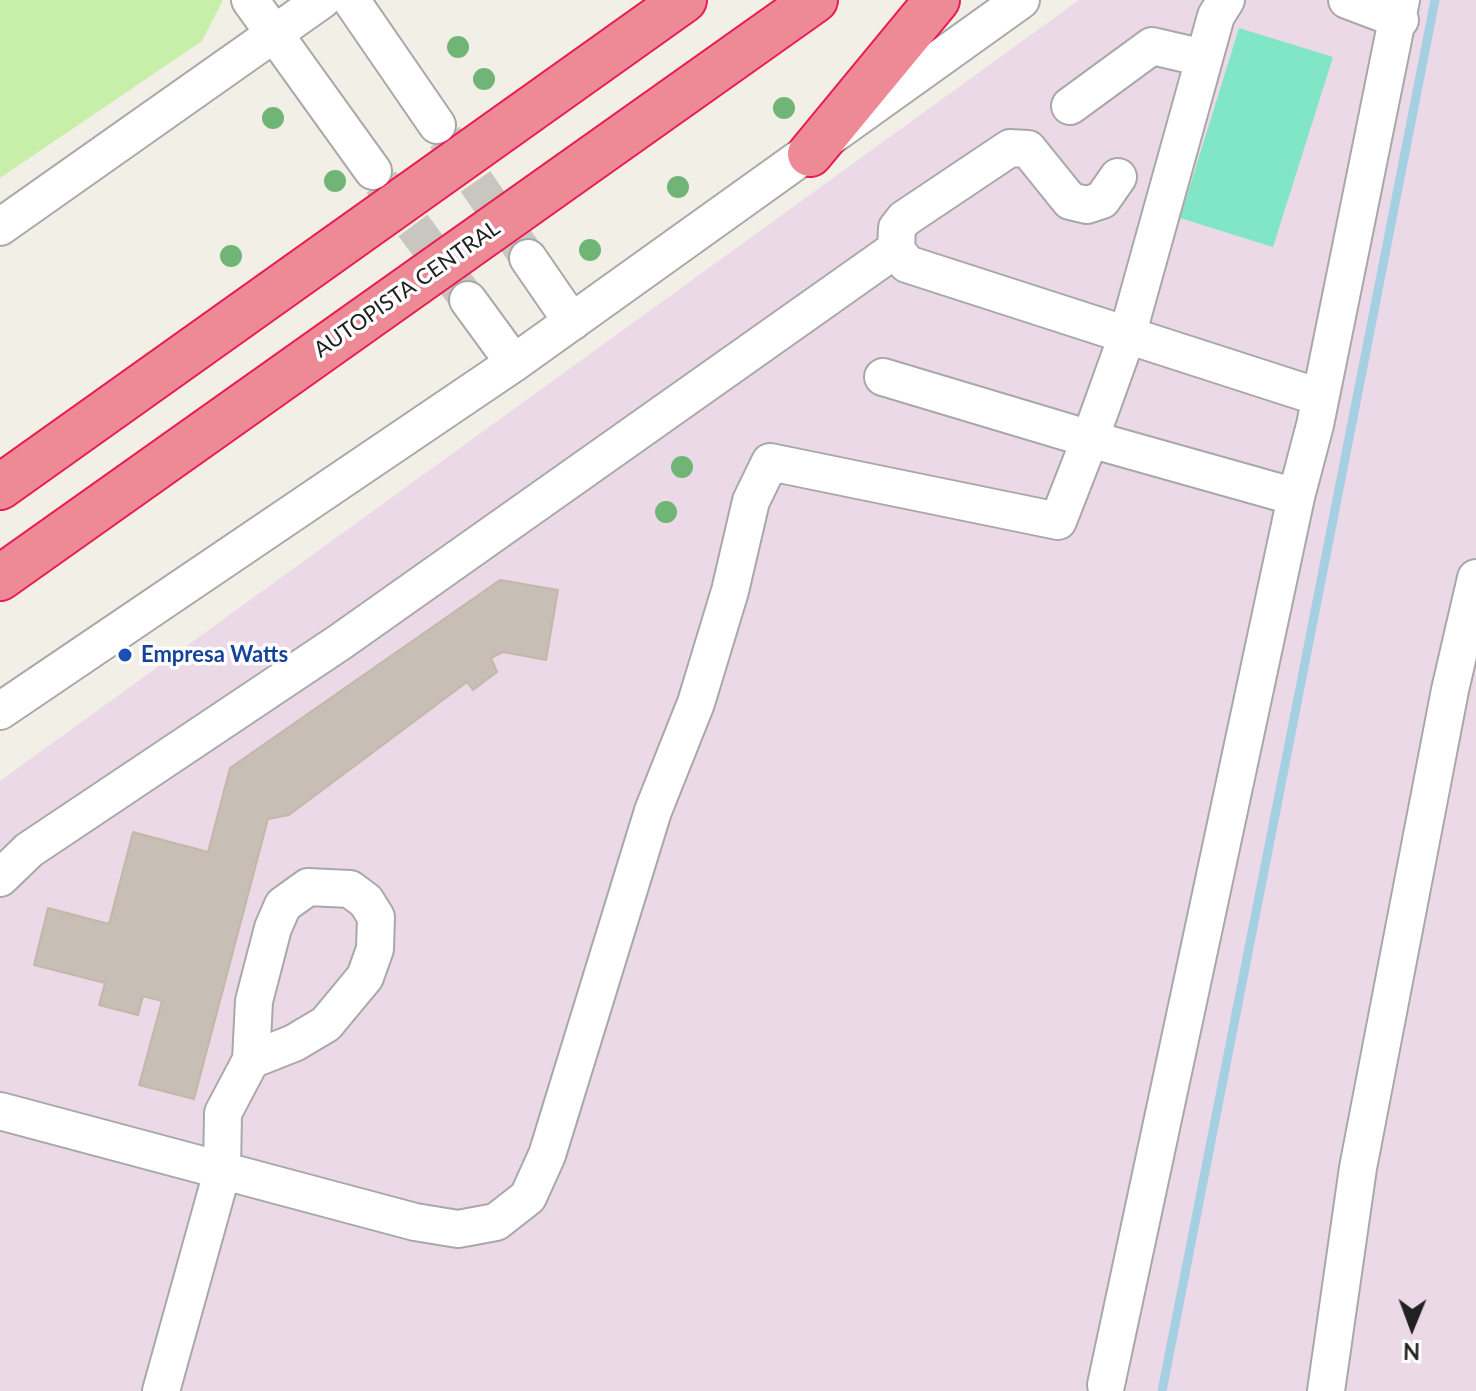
<!DOCTYPE html>
<style>
body{margin:0}
#map{position:relative;width:1476px;height:1391px;overflow:hidden;background:#f2efe7;font-family:Lato,sans-serif}
canvas{display:block}
.north{position:absolute;left:1372px;top:1287px;width:80px;height:80px;-webkit-text-stroke:6px #fff;paint-order:stroke;rotate:181deg;font-size:22px;font-weight:700;line-height:32px;text-align:center;color:#212121}
.north::after{content:'';display:block;margin:auto;width:28px;height:36px;background:#212121;clip-path:polygon(50% 0,100% 100%,50% 72%,0 100%)}
</style>
<div id="map">
<canvas width="1476" height="1391"></canvas>
<div class="north">N</div>
</div>
<script>
const context = document.querySelector('canvas').getContext('2d');
context.lineJoin = 'round';
function fill(path, color) {
  context.fillStyle = color;
  context.fill(path, 'evenodd');
}
function poly(rows) {
  const path = new Path2D();
  for (const r of rows) {
    path.moveTo(r[0], r[1]);
    for (let i = 2; i < r.length; i += 2) path.lineTo(r[i], r[i + 1]);
  }
  return path;
}
function stroke(path, color, width, dash) {
  context.strokeStyle = color;
  context.lineWidth = width;
  context.lineCap = dash ? 'butt' : 'round';
  context.setLineDash(dash || []);
  context.stroke(path);
}
function drawText(font, color, halo, rows, align = 'center') {
  context.font = font + ' Lato,sans-serif';
  context.lineWidth = 7;
  context.setLineDash([]);
  context.textBaseline = 'middle';
  context.strokeStyle = halo;
  context.fillStyle = color;
  for (const [text, x, y, turn = 0] of rows) {
    context.save();
    context.translate(x, y);
    context.rotate((+turn || 0) * Math.PI / 180);
    context.textAlign = isNaN(turn) ? turn : align;
    if (halo) context.strokeText(text, 0, 0);
    context.fillText(text, 0, 0);
    context.restore();
  }
}
fill(poly([
 [1079,0,1476,0,1476,1391,0,1391,0,781]
]), '#ecd9e7');
fill(poly([
 [0,0,223,0,202,41,0,178]
]), '#c7efaa');
fill(poly([
 [1239,28,1333,57,1273,247,1180,218]
]), '#80e6c6');
stroke(poly([
 [1162,1391,1435,0]
]), '#a5d0e2', 9);
const building = poly([
 [500,580,558,590,546,660,503,652,491,658,497,672,473,690,467,682,289,815,268,819,194,1099,139,1085,162,1001,143,996,138,1015,99,1005,105,983,34,965,48,908,109,924,133,832,208,852,230,768,500,580]
]);
fill(building, '#c7beb6');
stroke(building, '#c5b7a8', 2);
stroke(poly([
 [445,137,528,258],
 [381,182,468,300]
]), '#c8c6bf', 36, [36, 18]);
const minor = poly([
 [250,0,373,171],
 [351,0,437,125],
 [1347,0,1400,20],
 [1070,106,1152,46,1204,58],
 [1118,177,1102,200,1087,205,1070,201,1028,149,1010,148,904,219,897,228,896,249,907,264,1319,397],
 [0,227,322,0],
 [528,258,572,322],
 [468,300,514,363],
 [883,377,1090,439,1127,336,1216,16,1226,0],
 [1296,497,1315,425,1401,0],
 [0,711,514,363,1021,0],
 [0,878,29,850,340,642,896,249],
 [0,1111,415,1222,458,1229,496,1222,528,1197,547,1155,653,811,696,703,730,591,751,501,770,462,1058,521,1090,439,1296,497,1106,1385],
 [161,1391,222,1172,223,1113,251,1060,254,1001,273,928,283,905,308,887,350,889,366,901,376,917,375,949,365,977,326,1024,294,1043,251,1060],
 [1326,1391,1358,1168,1450,690,1476,578]
]);
const highway = poly([
 [810,154,937,0],
 [0,487,684,0],
 [0,578,815,0]
]);
stroke(minor, '#a8a8a8', 40);
stroke(highway, '#e81c53', 48);
stroke(minor, '#fff', 36);
stroke(highway, '#ee8a96', 44);
context.fillStyle = '#70b576';
for (const [x, y] of [
 [458,47],
 [484,79],
 [784,108],
 [273,118],
 [335,181],
 [678,187],
 [590,250],
 [231,256],
 [682,467],
 [666,512]
]) {
  context.beginPath();
  context.arc(x, y, 11, 0, 2 * Math.PI);
  context.fill();
}
for (const [x, y, r, color] of [
 [125,655,8,"#1a4fb4"]
]) {
  const dot = new Path2D();
  dot.arc(x, y, r, 0, 2 * Math.PI);
  context.fillStyle = color;
  context.fill(dot);
  stroke(dot, '#fff', 3);
}
drawText('22px', '#212121', '#fff', [
 ["AUTOPISTA CENTRAL",407,289,-35]
]);
drawText('bold 22px', '#164399', '#fff', [
 ["Empresa Watts",141,655]
], 'left');
</script>
